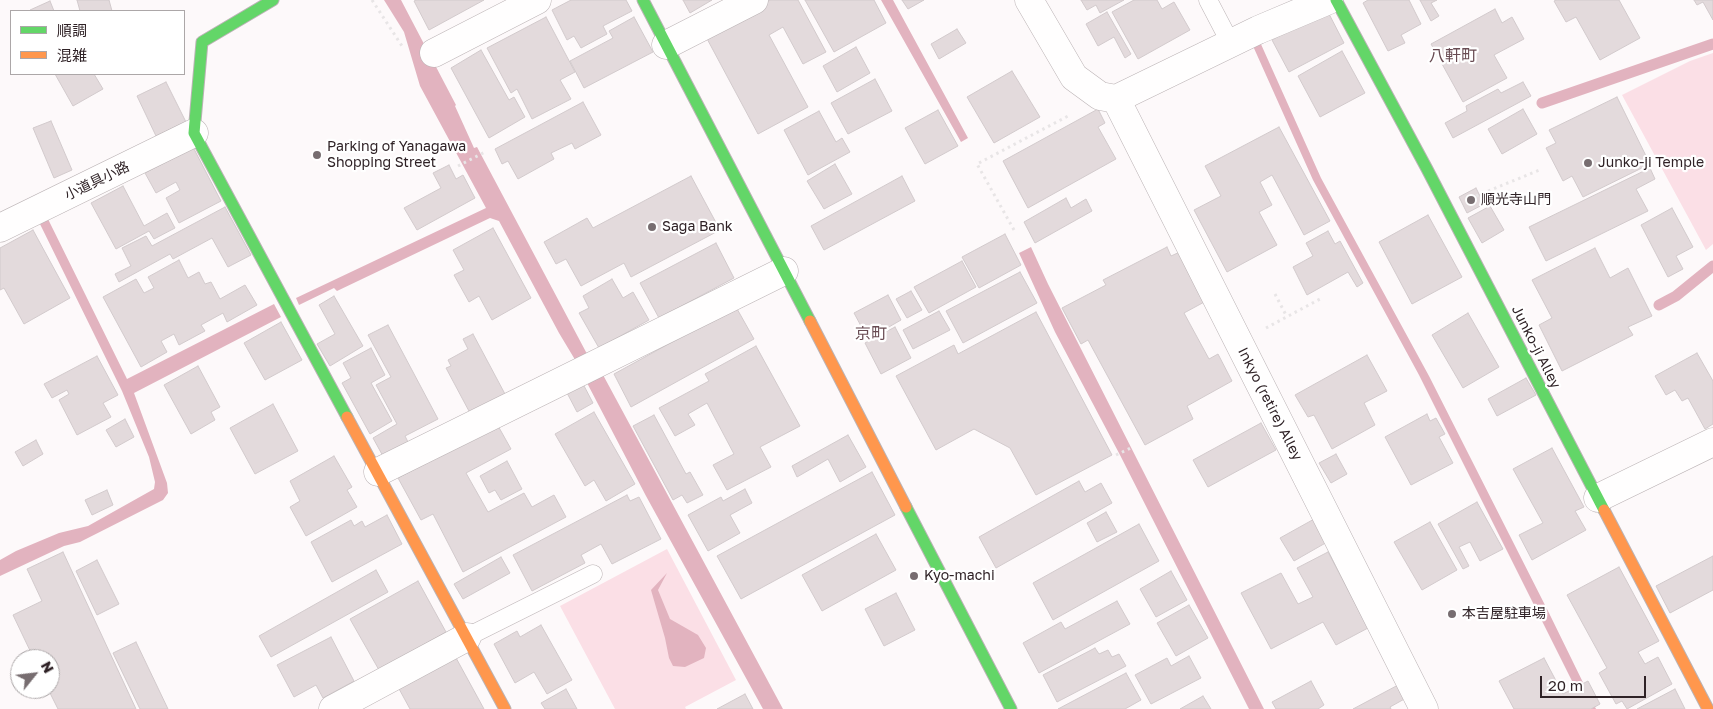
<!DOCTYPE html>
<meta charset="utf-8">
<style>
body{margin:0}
#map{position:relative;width:1713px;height:709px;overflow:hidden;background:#fdf9fa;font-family:"Golos Text","Noto Sans JP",sans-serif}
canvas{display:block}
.legend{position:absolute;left:10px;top:10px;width:175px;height:65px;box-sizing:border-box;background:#fff;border:1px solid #aca7a8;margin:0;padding:6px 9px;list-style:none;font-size:15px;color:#2f2226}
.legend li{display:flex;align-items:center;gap:10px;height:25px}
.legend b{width:25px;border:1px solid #aca7a8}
.north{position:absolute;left:10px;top:649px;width:50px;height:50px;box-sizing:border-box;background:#fff;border:1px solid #aca7a8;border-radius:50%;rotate:61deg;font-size:14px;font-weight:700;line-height:20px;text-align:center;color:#2f2226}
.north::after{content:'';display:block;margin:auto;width:18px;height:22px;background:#776d70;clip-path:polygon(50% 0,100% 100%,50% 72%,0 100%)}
.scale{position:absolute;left:1540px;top:676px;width:106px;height:22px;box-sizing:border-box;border:2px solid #2f2226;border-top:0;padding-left:6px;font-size:15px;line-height:18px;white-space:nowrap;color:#2f2226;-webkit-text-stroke:4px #fff;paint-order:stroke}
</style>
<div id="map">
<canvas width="1713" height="709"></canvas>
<ul class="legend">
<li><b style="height:6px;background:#63d668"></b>順調</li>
<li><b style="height:6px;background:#ff974d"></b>混雑</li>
</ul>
<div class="north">N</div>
<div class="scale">20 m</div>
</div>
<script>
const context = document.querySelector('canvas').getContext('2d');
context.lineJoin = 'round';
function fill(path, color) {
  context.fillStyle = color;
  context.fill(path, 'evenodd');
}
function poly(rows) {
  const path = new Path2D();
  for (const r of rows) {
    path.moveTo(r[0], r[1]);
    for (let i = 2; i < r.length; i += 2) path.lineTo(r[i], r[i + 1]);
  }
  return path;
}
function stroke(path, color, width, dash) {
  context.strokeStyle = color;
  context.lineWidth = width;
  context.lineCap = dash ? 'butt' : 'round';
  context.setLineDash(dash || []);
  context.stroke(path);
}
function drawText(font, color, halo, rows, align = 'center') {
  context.font = font + ' "Golos Text","Noto Sans JP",sans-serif';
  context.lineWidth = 4.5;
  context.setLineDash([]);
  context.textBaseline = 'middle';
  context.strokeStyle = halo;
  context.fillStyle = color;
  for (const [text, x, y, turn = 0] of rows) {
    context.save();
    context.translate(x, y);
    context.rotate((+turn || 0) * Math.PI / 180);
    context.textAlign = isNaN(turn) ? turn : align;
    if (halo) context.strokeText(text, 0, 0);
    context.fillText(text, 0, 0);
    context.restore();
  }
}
fill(poly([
 [1713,53,1713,244,1706,250,1622,95,1690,61],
 [667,549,736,680,685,707,686,709,615,709,560,606]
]), '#fbdfe6');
fill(poly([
 [384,0,401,0,456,105,455,106,474,148,477,147,586,352,602,373,783,709,763,709,646,496,574,358,559,333,499,221,490,218,337,291,334,288,299,305,296,298,486,208,420,86,404,32],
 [881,0,893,0,968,138,961,142],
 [1260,42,1321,178,1429,376,1549,613,1596,709,1586,709,1419,375,1313,180,1253,46],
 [47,217,127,379,274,304,281,317,134,393,167,483,168,493,163,500,80,542,64,546,0,576,0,560,16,551,59,533,88,526,154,489,155,482,149,457,122,391,39,222],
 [1031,247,1048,284,1264,709,1249,709,1120,455,1055,332,1019,253],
 [667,573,658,590,670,619,698,635,706,648,704,658,685,667,673,666,669,658,665,638,651,590]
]), '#e2b3bf');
stroke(poly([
 [1542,103,1713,44],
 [1659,305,1676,296,1713,266]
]), '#e2b3bf', 11);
const building = poly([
 [77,0,109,0,112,11,80,11,77,0],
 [416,0,484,0,429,30,414,1,416,0],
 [571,0,626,0,632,11,603,26,607,34,581,48,574,36,567,40,552,10,571,0],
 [683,0,712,0,690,13,683,0],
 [770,0,798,0,826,52,803,64,783,27,769,35,808,107,758,134,705,35,770,0],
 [805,0,874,0,886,23,834,52,805,0],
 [902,0,924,0,908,9,902,0],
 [1081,0,1124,0,1100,13,1096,5,1087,10,1081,0],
 [1134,0,1157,0,1162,9,1174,2,1190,30,1138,59,1112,12,1134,0],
 [1368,0,1409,0,1421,24,1401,35,1405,43,1388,51,1363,3,1368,0],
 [1420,0,1437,0,1431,3,1439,16,1431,21,1420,0],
 [1556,0,1619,0,1640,38,1600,60,1576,17,1566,22,1554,1,1556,0],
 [1694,0,1713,0,1713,20,1703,2,1697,5,1694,0],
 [50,1,54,11,30,11,30,10,50,1],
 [1495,9,1502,23,1512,17,1524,39,1494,55,1507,78,1463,102,1431,44,1495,9],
 [1327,10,1344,43,1289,72,1272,40,1327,10],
 [1107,12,1131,54,1125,58,1114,37,1098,46,1086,24,1107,12],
 [546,17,575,72,560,80,571,99,532,119,517,89,511,93,487,48,546,17],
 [634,17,653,52,584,88,570,61,613,38,609,31,634,17],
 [957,29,966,43,939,59,931,44,957,29],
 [856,47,870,73,837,92,823,66,856,47],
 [481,50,509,100,514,97,525,117,489,138,451,68,481,50],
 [1342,51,1365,93,1320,117,1298,76,1342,51],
 [1012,71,1040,117,994,143,967,97,1012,71],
 [55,74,94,74,103,89,73,106,55,74],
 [875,79,892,111,848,134,831,103,875,79],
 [166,82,186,122,156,136,137,96,166,82],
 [1523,82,1531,96,1453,138,1445,123,1467,111,1466,106,1498,89,1501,93,1523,82],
 [1617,97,1650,164,1583,197,1572,176,1563,181,1546,148,1556,143,1549,130,1617,97],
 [583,102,601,135,575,149,572,143,551,153,554,159,518,179,508,161,502,164,495,149,583,102],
 [1098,109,1105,123,1098,127,1116,159,1028,208,1003,161,1098,109],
 [1523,109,1537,134,1502,154,1488,129,1523,109],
 [938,110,958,146,925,164,905,128,938,110],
 [819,111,836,142,842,138,850,152,808,175,784,130,819,111],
 [51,121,72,170,54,178,33,128,51,121],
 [1279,127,1330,221,1304,235,1272,175,1260,182,1272,205,1259,212,1277,245,1227,272,1194,210,1221,196,1205,166,1279,127],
 [193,147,221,201,179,223,166,198,180,190,176,182,156,193,145,173,193,147],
 [835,164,852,194,824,209,807,181,835,164],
 [449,165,456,179,463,175,475,198,417,230,404,208,441,188,433,173,449,165],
 [1650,168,1655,179,1636,189,1648,211,1546,261,1529,227,1650,168],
 [691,176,720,230,631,277,624,263,581,286,566,259,556,264,544,242,587,218,593,228,691,176],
 [902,176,915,201,824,250,811,226,902,176],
 [123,186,144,226,167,213,175,228,154,239,149,231,116,249,91,203,123,186],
 [1476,188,1484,204,1467,213,1459,197,1476,188],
 [1066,198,1071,208,1086,199,1092,211,1035,243,1024,222,1066,198],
 [1490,206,1504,230,1482,243,1468,218,1490,206],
 [225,207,251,255,228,267,212,238,173,259,170,254,119,282,115,274,131,266,122,248,146,236,152,246,225,207],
 [1672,208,1693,247,1676,256,1683,269,1668,277,1641,225,1672,208],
 [1428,215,1462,277,1412,304,1379,242,1428,215],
 [493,228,531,298,492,320,479,296,469,302,454,275,464,270,453,250,493,228],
 [33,230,70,298,24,324,4,288,0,290,0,248,33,230],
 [1328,231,1335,244,1340,241,1363,283,1357,287,1348,272,1307,295,1293,267,1313,256,1306,243,1328,231],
 [1005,234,1021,265,979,288,962,257,1005,234],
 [716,243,734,278,659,318,640,283,716,243],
 [1167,247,1171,256,1182,251,1208,300,1184,313,1209,359,1218,354,1232,381,1187,406,1193,419,1145,445,1088,340,1081,344,1062,308,1106,285,1103,280,1167,247],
 [1595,248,1610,278,1628,268,1652,316,1628,327,1633,335,1562,371,1539,325,1552,318,1532,280,1595,248],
 [179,260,188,278,199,272,205,284,211,282,220,299,245,285,257,305,227,322,223,313,201,325,205,331,179,345,174,334,161,341,167,352,141,367,103,297,136,279,144,293,154,288,148,277,179,260],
 [962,261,976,287,929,313,914,287,962,261],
 [1020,272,1037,303,963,343,946,311,1020,272],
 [612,279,623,298,633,292,649,320,599,348,579,313,589,308,583,296,612,279],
 [911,291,922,310,907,318,896,299,911,291],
 [888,295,901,320,868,339,854,313,888,295],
 [334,296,363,346,330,366,317,344,335,334,319,305,334,296],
 [736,307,754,339,631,407,614,374,736,307],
 [939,311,950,330,913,349,903,330,939,311],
 [1036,312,1112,455,1036,495,1010,448,974,429,936,450,896,376,954,345,958,354,1036,312],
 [1468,313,1499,367,1463,388,1432,335,1468,313],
 [281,322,302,360,265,380,244,343,281,322],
 [388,325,438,419,405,436,409,444,384,458,373,438,397,424,376,385,391,377,368,335,388,325],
 [895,327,911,358,881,374,865,343,895,327],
 [473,334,505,394,470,413,446,368,451,366,448,360,468,349,463,339,473,334],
 [756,346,800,426,760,447,771,467,727,490,713,465,734,454,707,403,688,414,695,425,675,436,659,408,709,381,705,374,756,346],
 [371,348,385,375,371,383,392,421,370,434,342,383,351,378,343,363,371,348],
 [1697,353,1713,381,1713,424,1705,429,1688,398,1682,401,1675,390,1666,395,1655,376,1697,353],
 [1367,355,1387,391,1364,403,1375,425,1332,449,1314,415,1308,417,1295,395,1367,355],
 [97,356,118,395,103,403,111,417,77,435,59,400,69,394,67,390,52,398,44,384,97,356],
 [198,366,220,407,211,412,215,420,191,434,164,385,198,366],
 [1526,378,1536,395,1497,416,1488,399,1526,378],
 [582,382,593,403,577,412,566,391,582,382],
 [273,404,298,451,255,474,230,428,273,404],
 [594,412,635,484,606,501,594,480,585,486,555,434,594,412],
 [1427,414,1430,421,1436,418,1445,434,1439,437,1453,463,1411,485,1385,437,1427,414],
 [654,415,686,474,690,472,703,495,687,503,682,495,673,500,633,426,654,415],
 [125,419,134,437,116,447,106,430,125,419],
 [1261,423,1276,450,1208,487,1193,460,1261,423],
 [497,424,511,449,466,473,488,512,524,493,532,507,554,495,566,517,463,572,433,514,421,520,398,478,497,424],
 [848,435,866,467,840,482,828,459,797,477,792,466,848,435],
 [36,440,43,454,23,466,15,452,36,440],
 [1552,448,1584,507,1575,511,1586,530,1532,560,1519,535,1543,523,1513,469,1552,448],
 [1336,454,1347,474,1331,483,1319,463,1336,454],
 [334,456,352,487,347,490,357,507,306,536,290,507,300,501,290,481,334,456],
 [507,461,522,489,501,500,495,490,489,493,480,476,507,461],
 [872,472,895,515,741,599,717,556,872,472],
 [1079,481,1085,492,1101,483,1112,503,996,568,979,537,1079,481],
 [745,489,752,503,730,515,740,533,708,551,688,515,721,497,723,501,745,489],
 [107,490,113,505,92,515,85,500,107,490],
 [627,495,630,501,639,497,661,539,612,564,601,544,581,555,585,563,532,591,513,555,627,495],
 [1477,502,1503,549,1480,561,1470,542,1459,547,1469,566,1463,569,1438,524,1477,502],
 [1106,512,1117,532,1097,542,1087,523,1106,512],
 [387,515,402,544,332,582,311,542,351,520,354,526,362,521,365,527,387,515],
 [1316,518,1329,541,1294,561,1280,538,1316,518],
 [1430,522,1457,570,1422,590,1394,542,1430,522],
 [1139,524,1159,561,1053,620,1033,583,1139,524],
 [876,534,896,570,822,611,802,575,876,534],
 [63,552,136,709,58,709,48,689,50,689,50,659,34,659,13,615,42,601,27,569,63,552],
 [1328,552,1368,628,1336,645,1323,622,1271,649,1241,593,1281,573,1298,604,1313,597,1297,568,1328,552],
 [1713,556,1713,590,1670,613,1656,586,1713,556],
 [501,557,510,573,463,599,454,584,501,557],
 [97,560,119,604,97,615,76,571,97,560],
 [1619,567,1659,641,1638,652,1645,664,1658,657,1672,684,1627,709,1622,701,1616,704,1599,673,1607,668,1567,595,1619,567],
 [376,570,388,592,271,657,259,636,376,570],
 [1171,571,1187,600,1156,617,1140,589,1171,571],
 [418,581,446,632,379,670,350,619,418,581],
 [896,593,915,630,884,646,865,609,896,593],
 [1117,601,1130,624,1039,673,1023,643,1061,622,1065,629,1117,601],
 [1189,605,1208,638,1176,656,1157,623,1189,605],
 [541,625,572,680,547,694,534,672,515,683,494,644,517,631,520,637,541,625],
 [331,637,354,681,323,698,316,685,294,697,277,665,331,637],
 [136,642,168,709,140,709,113,653,136,642],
 [1095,648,1099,654,1108,650,1112,657,1119,654,1126,666,1057,702,1043,675,1095,648],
 [455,656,484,709,410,709,398,687,455,656],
 [1189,656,1201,678,1151,704,1135,675,1167,658,1171,666,1189,656],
 [1544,658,1563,694,1588,681,1600,704,1591,709,1514,709,1499,681,1544,658],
 [1126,673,1141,700,1125,709,1058,709,1126,673],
 [1311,681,1324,705,1318,709,1276,709,1272,702,1311,681],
 [1400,684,1408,697,1390,707,1391,709,1353,709,1400,684],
 [566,689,577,709,545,709,541,703,566,689],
 [1675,689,1685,709,1637,709,1675,689],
 [745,694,753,709,717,709,745,694],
 [1203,696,1211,709,1180,709,1203,696]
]);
fill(building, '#e3dadc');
stroke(building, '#d2cacc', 1);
const lane = poly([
 [1208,0,1231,44],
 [467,637,593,574]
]);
const street = poly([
 [1029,0,1074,77,1100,96,1116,99,1258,30,1329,0],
 [666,45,754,0],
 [434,53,537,0],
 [1116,99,1424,709],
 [0,228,194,133],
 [378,472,784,271],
 [1598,498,1713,442],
 [333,709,467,637]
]);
const fast = poly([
 [273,0,202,42,194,133,347,417],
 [643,0,810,321],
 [1336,0,1427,169,1604,510],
 [906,507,1011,709]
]);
const slow = poly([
 [810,321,906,507],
 [347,417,505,709],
 [1604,510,1708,709]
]);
stroke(lane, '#bbb3b5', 19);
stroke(street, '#bbb3b5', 29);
stroke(fast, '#bbb3b5', 13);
stroke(slow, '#bbb3b5', 13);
stroke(poly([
 [372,0,402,46],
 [458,166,485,152],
 [1476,196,1542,169],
 [1014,230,977,164,1070,115],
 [1275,294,1287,317],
 [1266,328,1320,299],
 [1116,455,1133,447]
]), '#e8e5e6', 3, [2.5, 4]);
stroke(lane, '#fffefe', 18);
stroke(street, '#fffefe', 28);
stroke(fast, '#63d668', 11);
stroke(slow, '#ff974d', 11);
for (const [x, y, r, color] of [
 [317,155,5,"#776d70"],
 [1588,163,5,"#776d70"],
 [1471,200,5,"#776d70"],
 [652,227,5,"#776d70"],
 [914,576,5,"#776d70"],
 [1452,614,5,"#776d70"]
]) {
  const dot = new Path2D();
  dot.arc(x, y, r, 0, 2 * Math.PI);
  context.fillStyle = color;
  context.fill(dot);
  stroke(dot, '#fff', 2);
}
drawText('14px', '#2f2226', '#fff', [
 ["Parking of Yanagawa",327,147],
 ["Shopping Street",327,163],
 ["Junko-ji Temple",1598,163],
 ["順光寺山門",1481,200],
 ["Saga Bank",662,227],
 ["Kyo-machi",924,576],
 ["本吉屋駐車場",1462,614]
], 'left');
drawText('14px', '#2f2226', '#fff', [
 ["小道具小路",97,181,-26],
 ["Junko-ji Alley",1536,347,63],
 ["Inkyo (retire) Alley",1270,404,63]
]);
drawText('16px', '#684b52', '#fff', [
 ["八軒町",1453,56],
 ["京町",871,334]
]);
</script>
